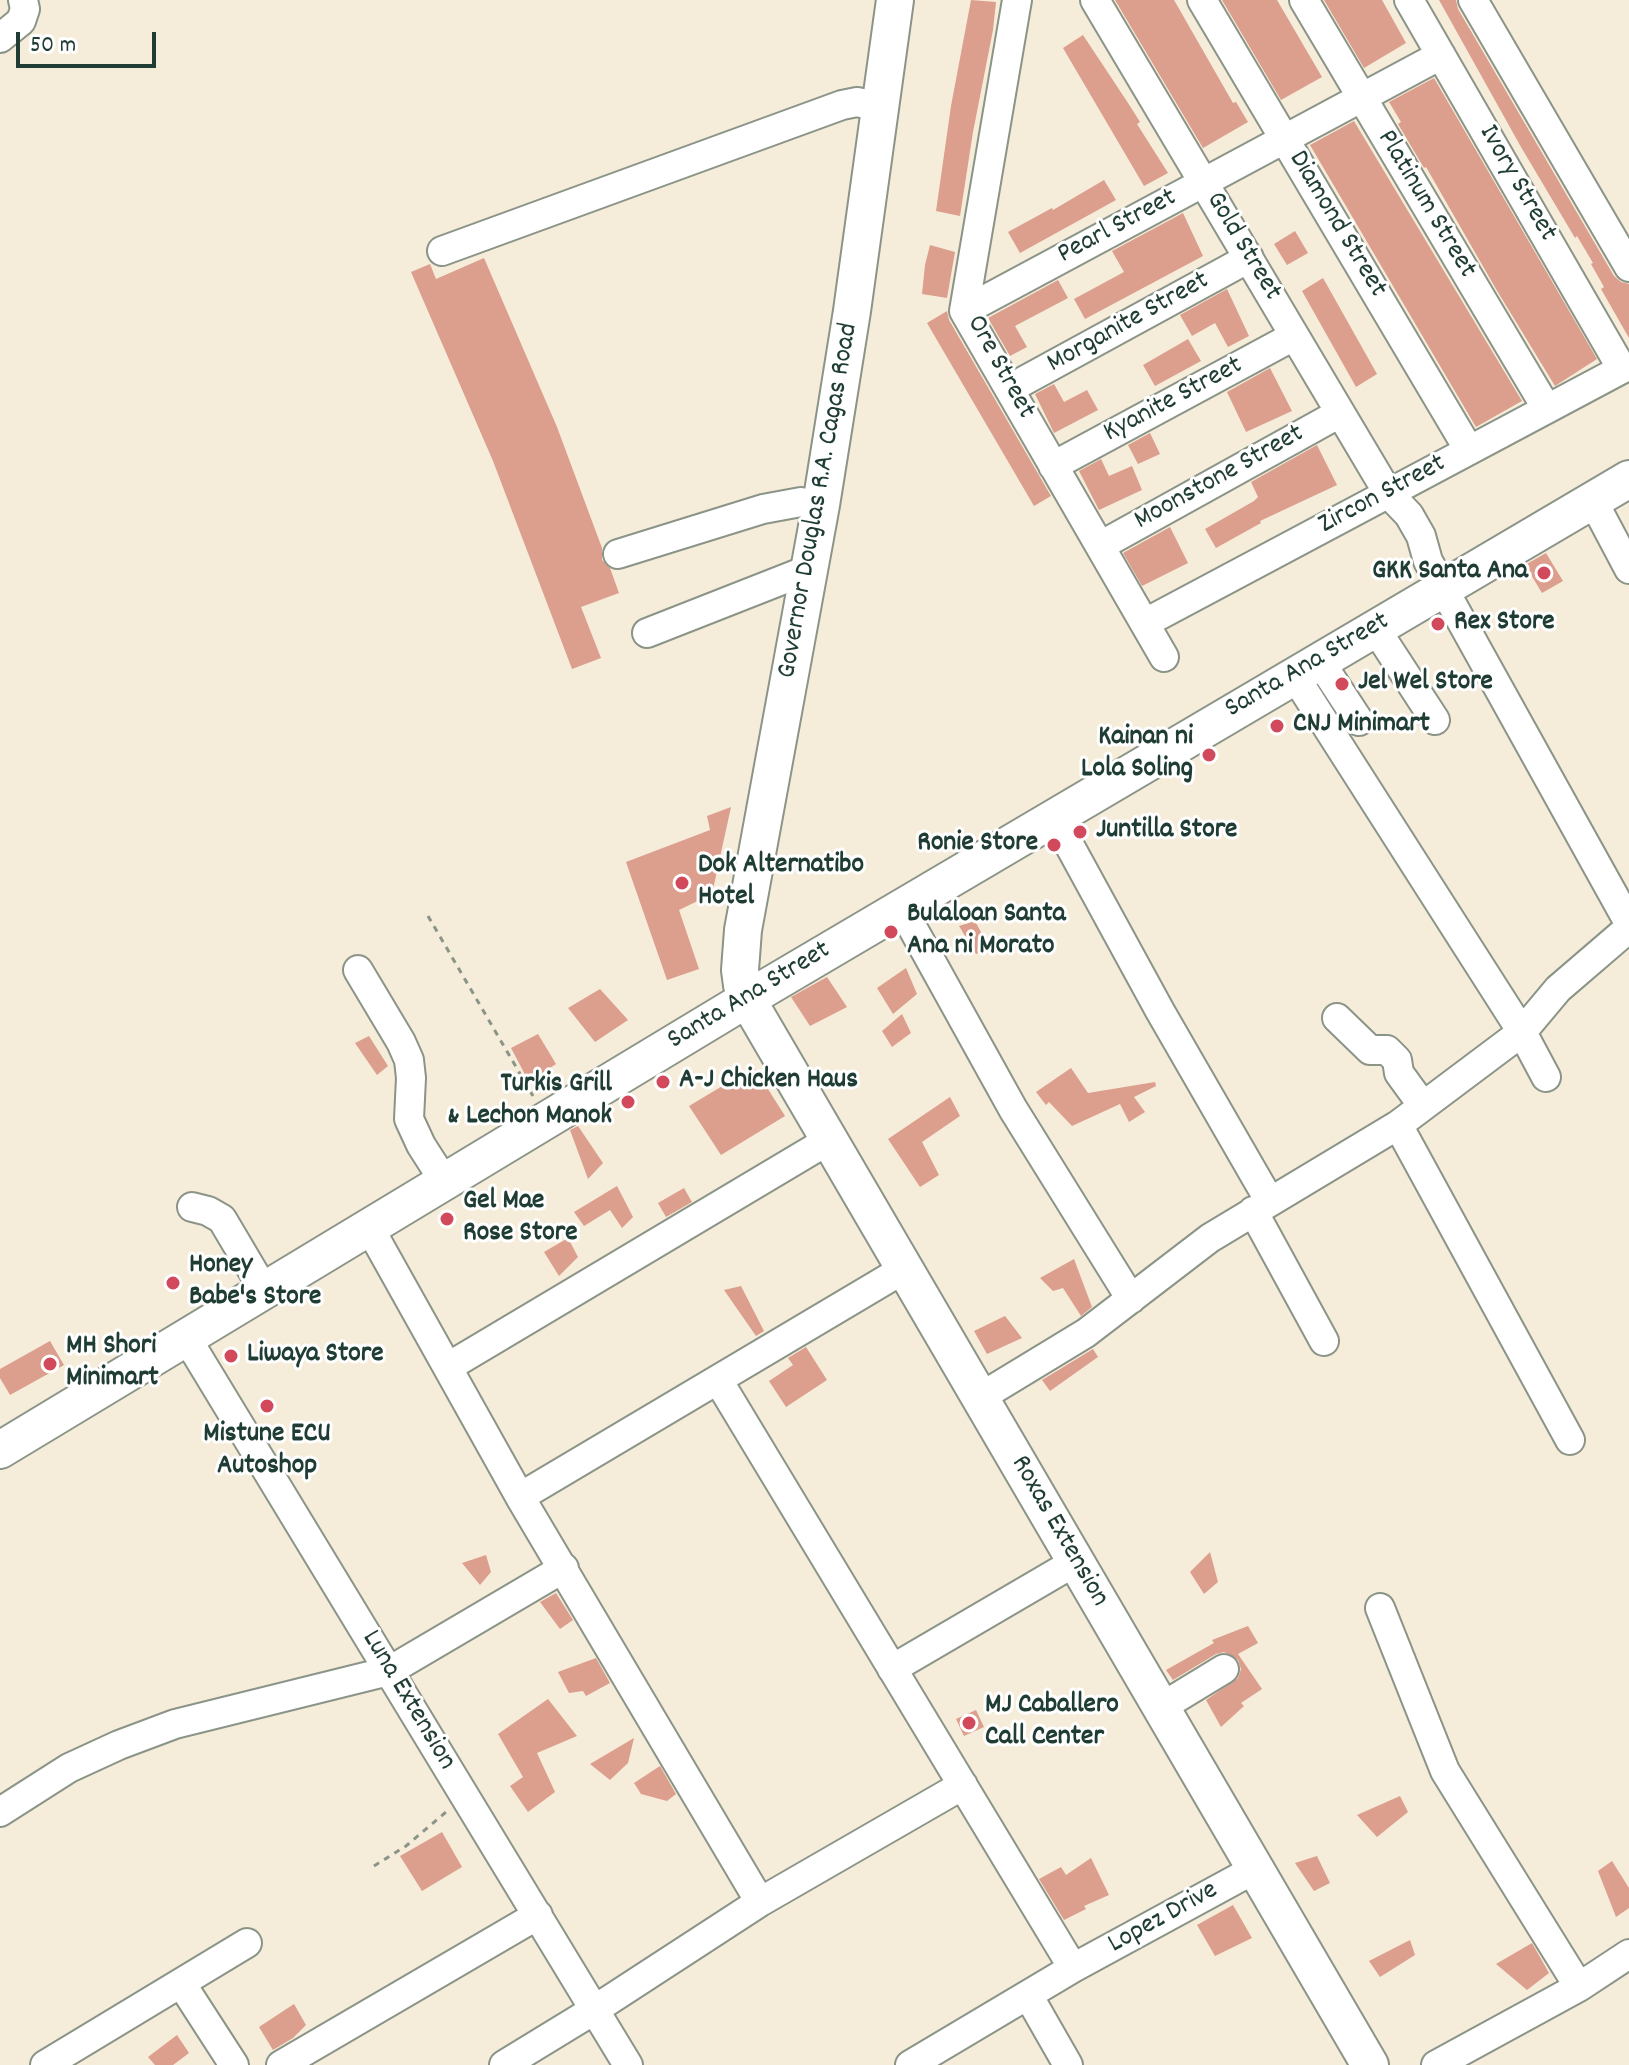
<!DOCTYPE html>
<style>
body{margin:0}
#map{position:relative;width:1629px;height:2065px;overflow:hidden;background:#f6ecda;font-family:Dekko,sans-serif}
canvas{display:block}
.scale{position:absolute;left:16px;top:32px;width:140px;height:36px;box-sizing:border-box;border:4px solid #1f3d34;border-top:0;padding-left:10px;font-size:24px;line-height:28px;white-space:nowrap;color:#1f3d34;-webkit-text-stroke:6px #fff;paint-order:stroke}
</style>
<div id="map">
<canvas width="1629" height="2065"></canvas>
<div class="scale">50 m</div>
</div>
<script>
const context = document.querySelector('canvas').getContext('2d');
context.lineJoin = 'round';
function fill(path, color) {
  context.fillStyle = color;
  context.fill(path, 'evenodd');
}
function poly(rows) {
  const path = new Path2D();
  for (const r of rows) {
    path.moveTo(r[0], r[1]);
    for (let i = 2; i < r.length; i += 2) path.lineTo(r[i], r[i + 1]);
  }
  return path;
}
function stroke(path, color, width, dash) {
  context.strokeStyle = color;
  context.lineWidth = width;
  context.lineCap = dash ? 'butt' : 'round';
  context.setLineDash(dash || []);
  context.stroke(path);
}
function drawText(font, color, halo, rows, align = 'center') {
  context.font = font + ' Dekko,sans-serif';
  context.lineWidth = 6;
  context.setLineDash([]);
  context.textBaseline = 'middle';
  context.strokeStyle = halo;
  context.fillStyle = color;
  for (const [text, x, y, turn = 0] of rows) {
    context.save();
    context.translate(x, y);
    context.rotate((+turn || 0) * Math.PI / 180);
    context.textAlign = isNaN(turn) ? turn : align;
    if (halo) context.strokeText(text, 0, 0);
    context.fillText(text, 0, 0);
    context.restore();
  }
}
fill(poly([
 [971,0,996,2,993,30,973,132,960,216,936,211,951,106],
 [1115,0,1174,0,1233,103,1236,102,1248,122,1203,148],
 [1222,0,1277,0,1322,77,1281,100],
 [1324,0,1382,0,1406,43,1364,68],
 [1439,0,1456,0,1458,9,1614,276,1621,282,1629,284,1629,338,1601,289,1604,287,1591,264,1593,263,1577,236,1575,238,1521,147],
 [1083,35,1130,106,1140,122,1137,124,1168,173,1144,186,1063,48],
 [1434,78,1597,359,1555,386,1496,289,1426,167,1424,168,1398,124,1401,122,1389,102],
 [1354,121,1522,401,1476,427,1310,145],
 [1104,180,1116,200,1020,253,1008,232,1052,208,1053,210],
 [1183,213,1203,256,1085,319,1074,299,1124,272,1112,251],
 [1295,231,1308,253,1287,265,1274,244],
 [930,245,955,252,947,298,922,294,925,265],
 [484,258,557,427,602,548,602,560,610,568,619,593,581,607,601,658,572,669,493,461,411,272,430,264,436,279],
 [1323,278,1377,374,1356,387,1302,291],
 [1058,280,1068,298,1015,326,1027,347,1010,356,988,318],
 [1227,289,1249,336,1228,347,1215,323,1192,336,1180,315],
 [947,311,949,320,1051,496,1034,506,927,323],
 [1188,339,1201,361,1155,386,1143,365],
 [1270,368,1292,411,1246,432,1227,392],
 [1054,384,1064,402,1087,390,1098,410,1054,433,1035,394],
 [1150,433,1160,454,1138,464,1128,445],
 [1317,445,1337,485,1260,521,1261,523,1216,548,1205,529,1254,501,1258,497,1251,482],
 [1101,459,1109,476,1132,466,1142,490,1099,510,1079,471],
 [1170,527,1188,563,1142,586,1123,553],
 [1546,553,1563,581,1542,593,1525,565],
 [731,807,712,894,679,910,699,969,667,980,626,862,710,830,707,816],
 [975,921,990,949,976,954,959,926],
 [906,968,917,994,893,1014,877,988],
 [827,977,847,1007,810,1026,791,997],
 [600,989,628,1020,595,1042,568,1008],
 [902,1014,911,1033,892,1047,882,1031],
 [538,1034,556,1064,529,1082,511,1048],
 [369,1036,388,1066,377,1075,355,1043],
 [754,1067,785,1116,721,1155,689,1106],
 [1071,1068,1088,1093,1155,1082,1156,1086,1134,1097,1145,1112,1129,1122,1120,1104,1072,1126,1049,1102,1046,1105,1036,1092],
 [950,1097,960,1116,922,1142,939,1175,920,1187,888,1139],
 [578,1126,603,1163,588,1179,570,1130],
 [617,1186,633,1217,622,1228,610,1210,584,1226,574,1212],
 [684,1188,692,1202,666,1217,658,1203],
 [568,1238,578,1257,559,1276,544,1252],
 [1074,1259,1092,1307,1081,1316,1063,1288,1053,1291,1040,1278],
 [741,1286,764,1331,756,1336,724,1290],
 [1005,1316,1022,1338,987,1354,974,1331],
 [50,1341,64,1365,10,1395,0,1378,0,1369],
 [806,1347,827,1380,786,1407,769,1381,793,1365,788,1358],
 [1093,1349,1098,1357,1050,1391,1042,1380],
 [1210,1552,1218,1582,1204,1594,1190,1572],
 [486,1555,491,1572,480,1585,462,1563],
 [556,1593,573,1620,560,1629,540,1602],
 [1248,1626,1258,1643,1238,1654,1262,1689,1241,1703,1244,1706,1221,1727,1206,1700,1238,1678,1241,1669,1238,1660,1224,1652,1216,1654,1173,1680,1166,1670,1214,1643,1212,1640],
 [596,1658,610,1683,586,1696,583,1691,569,1693,558,1672],
 [548,1699,577,1736,537,1753,555,1792,528,1812,510,1786,523,1777,498,1734],
 [976,1710,984,1727,964,1736,956,1719],
 [634,1738,628,1763,610,1780,590,1764],
 [660,1766,676,1794,667,1801,641,1794,634,1783],
 [1400,1796,1408,1812,1377,1837,1357,1815],
 [442,1832,462,1867,422,1891,400,1856],
 [1317,1856,1330,1883,1314,1891,1295,1863],
 [1091,1858,1109,1895,1084,1906,1086,1909,1064,1920,1039,1879,1061,1867,1066,1875],
 [1612,1861,1629,1888,1629,1908,1616,1917,1598,1871],
 [1233,1905,1252,1938,1215,1956,1197,1925],
 [1410,1940,1415,1955,1380,1977,1369,1961],
 [1532,1943,1549,1973,1527,1990,1496,1964],
 [294,2004,306,2025,293,2038,273,2050,259,2027],
 [177,2035,189,2053,173,2065,155,2065,148,2057]
]), '#dc9e8d');
const minor = poly([
 [1017,0,964,311,1164,657],
 [1095,0,1388,493,1409,515,1421,536,1428,561,1629,923],
 [1202,0,1469,450],
 [1304,0,1547,409],
 [1473,0,1629,267],
 [0,38,21,21,25,9,23,0],
 [442,251,842,105,857,102,880,107],
 [964,311,1441,55],
 [1009,389,1249,258],
 [1053,466,1294,336],
 [1593,501,1629,569],
 [1100,546,1340,413],
 [618,554,763,509,801,502,821,505],
 [1145,623,1622,369,1409,0],
 [1375,628,1435,720],
 [647,633,810,569],
 [1319,660,1359,721],
 [1294,675,1522,1032,1546,1077],
 [1054,817,1160,1011,1269,1200],
 [901,907,1013,1109,1131,1299],
 [358,970,401,1042,409,1060,411,1078,409,1119,421,1145,444,1181],
 [1337,1018,1370,1050,1387,1050,1397,1060,1399,1073,1423,1106],
 [1398,1125,1570,1440],
 [192,1207,208,1211,222,1219,264,1290],
 [1253,1211,1324,1341],
 [369,1227,520,1497,760,1902],
 [186,1337,628,2065],
 [448,1367,829,1140],
 [718,1380,1073,1968],
 [979,1398,1086,1333,1210,1238,1398,1125,1522,1032,1558,989,1629,928],
 [520,1497,904,1269],
 [1380,1608,1445,1771,1579,1987],
 [892,1669,1075,1562],
 [1160,1708,1224,1669],
 [0,1812,69,1768,119,1745,175,1724,389,1671,564,1568],
 [181,1983,234,2065],
 [1028,1995,1068,2065],
 [45,2065,247,1943],
 [281,2065,538,1915],
 [504,2065,594,2010,760,1902,963,1785],
 [910,2065,1073,1968,1255,1869],
 [1436,2065,1579,1987,1629,1954]
]);
const major = poly([
 [895,0,852,311,821,505,743,930,740,970,742,985,747,999,1370,2065],
 [0,1450,747,999,1629,479]
]);
stroke(minor, '#8a9487', 32);
stroke(major, '#8a9487', 40);
stroke(poly([
 [428,916,533,1096],
 [374,1866,406,1846,446,1812]
]), '#8a9487', 3, [6, 6]);
stroke(minor, '#fff', 28);
stroke(major, '#fff', 36);
for (const [x, y, r, color] of [
 [1544,573,8,"#d1495b"],
 [1438,624,8,"#d1495b"],
 [1342,684,8,"#d1495b"],
 [1277,726,8,"#d1495b"],
 [1209,755,8,"#d1495b"],
 [1080,832,8,"#d1495b"],
 [1054,845,8,"#d1495b"],
 [682,883,8,"#d1495b"],
 [891,932,8,"#d1495b"],
 [663,1082,8,"#d1495b"],
 [628,1102,8,"#d1495b"],
 [447,1219,8,"#d1495b"],
 [173,1283,8,"#d1495b"],
 [231,1356,8,"#d1495b"],
 [50,1364,8,"#d1495b"],
 [267,1406,8,"#d1495b"],
 [969,1723,8,"#d1495b"]
]) {
  const dot = new Path2D();
  dot.arc(x, y, r, 0, 2 * Math.PI);
  context.fillStyle = color;
  context.fill(dot);
  stroke(dot, '#fff', 3);
}
drawText('28px', '#1f3d34', '#fff', [
 ["Ivory Street",1516,184,60],
 ["Platinum Street",1425,205,59],
 ["Diamond Street",1336,225,59],
 ["Pearl Street",1118,228,-28],
 ["Gold Street",1242,247,59],
 ["Morganite Street",1129,324,-29],
 ["Ore Street",999,368,61],
 ["Kyanite Street",1174,401,-28],
 ["Moonstone Street",1220,479,-29],
 ["Zircon Street",1383,496,-28],
 ["Governor Douglas R.A. Cagas Road",820,501,-80],
 ["Santa Ana Street",1308,667,-30],
 ["Santa Ana Street",750,997,-31],
 ["Roxas Extension",1058,1532,60],
 ["Luna Extension",407,1701,59],
 ["Lopez Drive",1164,1919,-29]
]);
drawText('bold 28px', '#1f3d34', '#fff', [
 ["GKK Santa Ana",1528,573,"right"],
 ["Rex Store",1454,624],
 ["Jel Wel Store",1358,684],
 ["CNJ Minimart",1293,726],
 ["Kainan ni",1193,739,"right"],
 ["Lola Soling",1193,771,"right"],
 ["Juntilla Store",1096,832],
 ["Ronie Store",1038,845,"right"],
 ["Dok Alternatibo",698,867],
 ["Hotel",698,899],
 ["Bulaloan Santa",907,916],
 ["Ana ni Morato",907,948],
 ["A-J Chicken Haus",679,1082],
 ["Turkis Grill",612,1086,"right"],
 ["& Lechon Manok",612,1118,"right"],
 ["Gel Mae",463,1203],
 ["Rose Store",463,1235],
 ["Honey",189,1267],
 ["Babe's Store",189,1299],
 ["MH Shori",66,1348],
 ["Minimart",66,1380],
 ["Liwaya Store",247,1356],
 ["Mistune ECU",267,1436,"center"],
 ["Autoshop",267,1468,"center"],
 ["MJ Caballero",985,1707],
 ["Call Center",985,1739]
], 'left');
</script>
